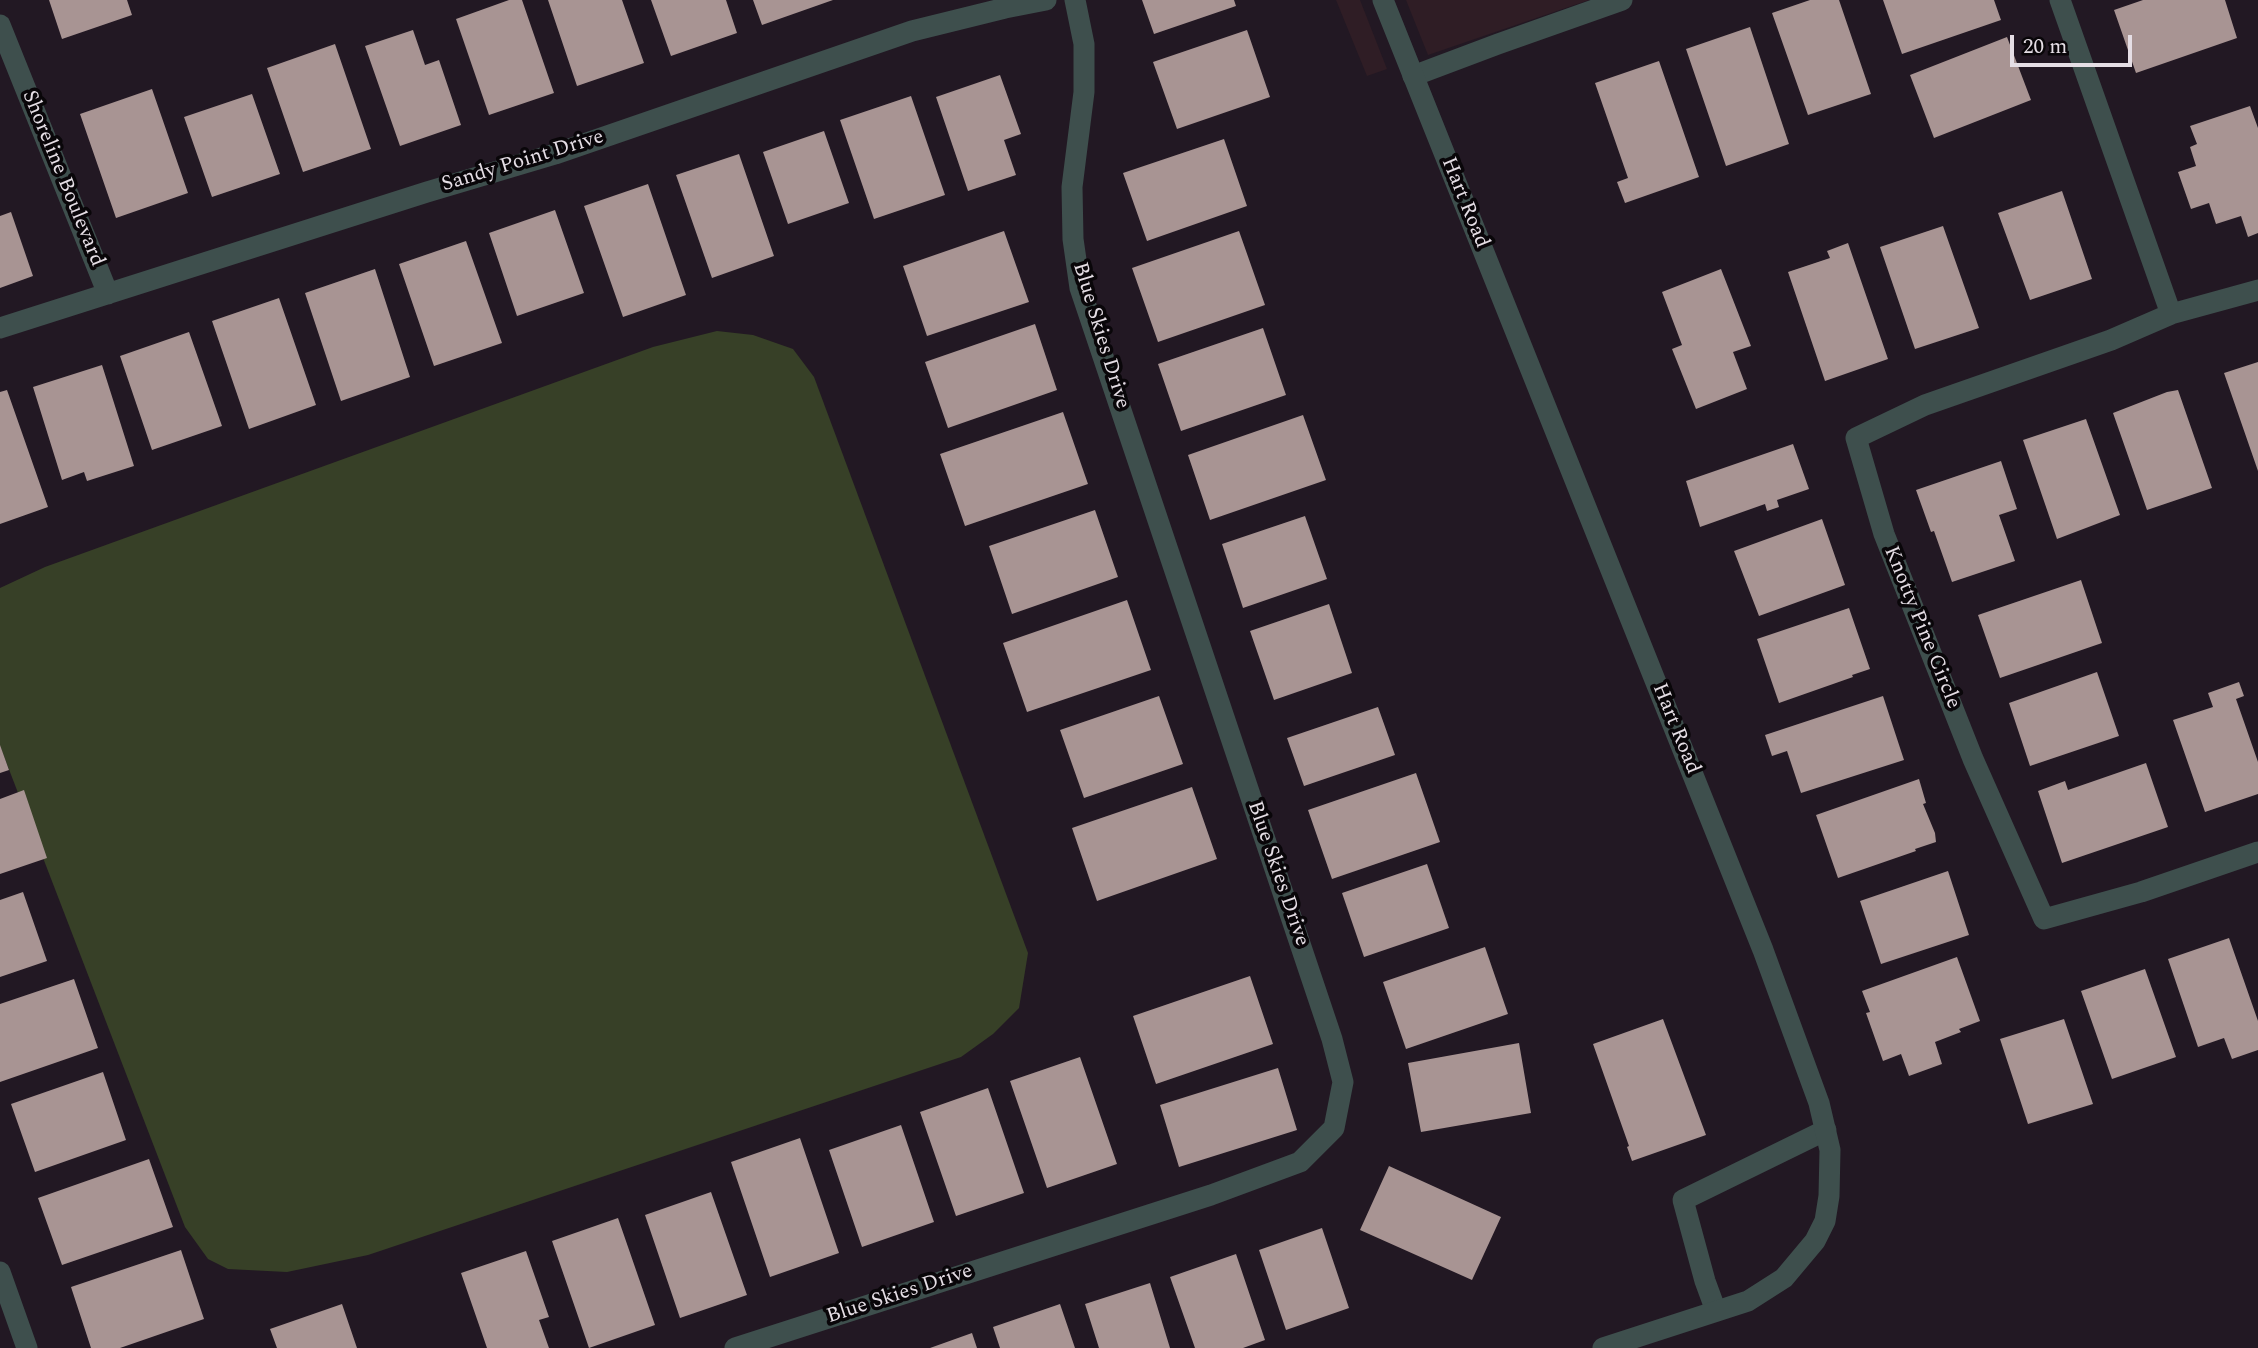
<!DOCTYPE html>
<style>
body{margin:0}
#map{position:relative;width:2258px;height:1348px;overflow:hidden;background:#221823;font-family:Spectral,serif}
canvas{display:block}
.scale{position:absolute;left:2010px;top:35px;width:122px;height:32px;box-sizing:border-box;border:4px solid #e5dee5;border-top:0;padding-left:9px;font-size:21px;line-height:24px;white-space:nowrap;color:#e5dee5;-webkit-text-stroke:5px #090609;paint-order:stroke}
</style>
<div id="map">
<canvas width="2258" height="1348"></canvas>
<div class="scale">20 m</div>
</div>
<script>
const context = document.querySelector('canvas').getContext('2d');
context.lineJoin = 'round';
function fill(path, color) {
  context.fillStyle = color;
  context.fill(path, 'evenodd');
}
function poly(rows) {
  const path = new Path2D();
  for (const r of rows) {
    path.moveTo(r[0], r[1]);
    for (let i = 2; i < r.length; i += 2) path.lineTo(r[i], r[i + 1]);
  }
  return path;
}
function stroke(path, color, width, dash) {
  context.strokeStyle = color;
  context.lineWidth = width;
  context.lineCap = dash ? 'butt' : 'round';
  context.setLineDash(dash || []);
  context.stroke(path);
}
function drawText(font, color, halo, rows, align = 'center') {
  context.font = font + ' Spectral,serif';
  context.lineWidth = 7;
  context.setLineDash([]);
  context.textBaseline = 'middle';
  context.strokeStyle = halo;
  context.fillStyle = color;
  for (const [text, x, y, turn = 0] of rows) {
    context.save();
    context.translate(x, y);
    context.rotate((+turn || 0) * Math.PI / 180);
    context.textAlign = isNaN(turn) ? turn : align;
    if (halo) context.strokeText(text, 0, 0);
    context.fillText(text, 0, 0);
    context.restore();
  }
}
fill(poly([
 [1336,0,1360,0,1387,69,1367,76],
 [1406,0,1589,0,1428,55]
]), '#2f1d25');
fill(poly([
 [717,331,753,335,793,349,814,377,1028,953,1019,1008,993,1034,961,1057,368,1255,287,1272,228,1269,208,1259,185,1227,0,746,0,588,45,567,653,347]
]), '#374027');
fill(poly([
 [49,0,127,0,132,15,62,39],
 [509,0,522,0,554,93,489,115,456,19],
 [548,0,622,0,644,63,577,86],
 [651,0,726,0,737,33,671,56],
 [753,0,833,0,762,25],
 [1142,0,1234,0,1236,6,1154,34],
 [1810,0,1839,0,1871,94,1808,115,1772,13],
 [1883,0,1994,0,2001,20,1902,54],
 [2143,0,2225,0,2237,38,2136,73,2114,10],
 [1750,27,1789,144,1726,166,1686,49],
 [413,30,425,65,439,60,461,125,400,146,365,46],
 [1247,30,1270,97,1177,129,1153,62],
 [2007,37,2031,100,1934,138,1910,75],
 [335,44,371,149,303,172,267,68],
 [1659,61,1699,177,1625,203,1617,182,1628,178,1595,83],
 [1000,75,1021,134,1004,140,1016,175,968,191,936,97],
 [152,89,188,193,116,218,80,114],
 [252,94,280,174,212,197,184,117],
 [911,96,945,195,874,219,840,120],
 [2250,106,2258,128,2258,233,2248,237,2241,216,2216,224,2209,203,2191,209,2178,172,2196,166,2190,147,2197,144,2190,126],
 [824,131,849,203,788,224,763,152],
 [1224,139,1247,206,1147,241,1123,173],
 [739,154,774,256,712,278,676,175],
 [648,184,686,295,623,317,584,206],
 [2062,191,2092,279,2030,300,1998,213],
 [555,210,584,293,517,316,489,233],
 [11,212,33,276,0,288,0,216],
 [1943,226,1979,328,1915,349,1880,247],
 [1004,231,1029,302,927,336,903,266],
 [1239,231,1265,305,1158,342,1132,268],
 [466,241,502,343,434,366,399,264],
 [1848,243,1888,359,1825,381,1788,272,1830,258,1827,251],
 [375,269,410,377,341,401,305,293],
 [1721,269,1751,346,1733,352,1747,389,1696,409,1672,349,1682,345,1662,292],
 [279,298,316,405,249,429,212,321],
 [1035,324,1057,390,948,428,925,362],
 [1263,328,1286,395,1181,431,1158,364],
 [189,332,222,426,152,450,120,356],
 [2258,362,2258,471,2224,373],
 [102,365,134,466,87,481,84,472,62,480,33,387],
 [7,390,48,507,0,524,0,392],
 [2178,390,2212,488,2147,510,2113,413,2167,392],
 [1063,412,1088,484,965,526,940,454],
 [1303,415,1326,480,1210,520,1188,455],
 [2086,419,2120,515,2057,539,2023,440],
 [1793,444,1809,489,1777,500,1779,507,1767,511,1765,504,1700,527,1686,481],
 [2001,461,2017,509,1999,515,2015,561,1952,582,1934,531,1931,532,1916,490],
 [1095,510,1118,577,1012,614,989,546],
 [1305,516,1327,579,1243,608,1222,544],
 [1822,519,1845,585,1759,616,1734,551],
 [2081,580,2102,643,2000,678,1978,615],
 [1127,600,1151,670,1027,712,1003,643],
 [1329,604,1352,673,1274,700,1250,631],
 [1849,608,1870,669,1852,675,1853,677,1779,703,1757,639],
 [2097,672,2119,736,2030,766,2009,703],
 [2239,682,2244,696,2236,699,2258,762,2258,794,2205,812,2173,720,2213,707,2208,693],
 [1159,696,1183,764,1084,798,1060,730],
 [1883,696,1904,760,1801,793,1787,751,1772,756,1765,735],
 [1378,707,1395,755,1304,786,1287,738],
 [0,745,9,770,0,773],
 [2146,763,2168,827,2062,863,2038,791,2065,781,2068,790],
 [1416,773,1440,842,1332,879,1308,810],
 [1919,779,1926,803,1923,804,1935,833,1936,842,1915,849,1916,851,1838,878,1816,815],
 [1192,787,1217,859,1097,901,1072,828],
 [24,790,47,858,0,874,0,799],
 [1427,864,1449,928,1364,957,1342,893],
 [1948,871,1969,935,1881,964,1860,901],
 [23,892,47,961,0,977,0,900],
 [2229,938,2258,1021,2258,1050,2232,1059,2224,1038,2198,1047,2168,959],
 [1485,947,1508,1014,1406,1049,1383,982],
 [1957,957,1980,1021,1959,1029,1961,1032,1935,1042,1942,1064,1909,1076,1901,1054,1883,1061,1866,1013,1870,1012,1862,991],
 [2145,969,2176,1057,2112,1079,2081,991],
 [1250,976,1273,1044,1156,1084,1133,1016],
 [74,979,98,1048,0,1082,0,1004],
 [1663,1019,1706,1135,1632,1161,1627,1147,1629,1146,1593,1044],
 [2064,1019,2093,1104,2028,1124,2000,1039],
 [1519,1043,1531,1113,1421,1132,1408,1063],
 [1080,1057,1117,1164,1047,1188,1010,1081],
 [1278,1068,1297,1130,1179,1167,1160,1105],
 [103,1072,126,1140,35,1172,11,1104],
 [988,1088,1024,1193,956,1216,920,1112],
 [901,1125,934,1222,862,1247,829,1150],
 [800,1138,839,1253,770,1277,731,1162],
 [149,1159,173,1227,62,1265,38,1198],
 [1389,1166,1501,1217,1472,1280,1360,1230],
 [711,1192,747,1295,680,1318,645,1215],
 [618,1218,655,1325,589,1348,552,1241],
 [1322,1228,1349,1308,1286,1330,1259,1250],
 [181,1250,204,1319,120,1348,91,1348,71,1287],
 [526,1251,549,1317,539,1320,549,1348,487,1348,461,1273],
 [1236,1254,1265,1340,1243,1348,1195,1348,1170,1277],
 [1150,1283,1170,1348,1099,1348,1085,1304],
 [342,1304,357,1348,277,1348,270,1329],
 [1060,1304,1075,1348,1000,1348,993,1327],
 [972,1333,977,1348,930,1348]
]), '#a89493');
stroke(poly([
 [1716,1311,1705,1281,1683,1200,1826,1130]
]), '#3e4f4d', 21);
stroke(poly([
 [2060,0,2171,314],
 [0,25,108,294],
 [1413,76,1498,44,1622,0],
 [2258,290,2171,314,2111,340,1925,405,1856,438,1884,534,1973,759,2044,919,2141,892,2258,852],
 [0,328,427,192,555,154,912,31,1005,8,1046,0],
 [0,1272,27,1348],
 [735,1348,1211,1195,1300,1162,1334,1128,1343,1082,1332,1039,1080,288,1073,239,1072,187,1084,92,1084,44,1075,0]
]), '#3e4f4d', 21);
stroke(poly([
 [1383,0,1763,950,1819,1103,1830,1150,1829,1196,1825,1221,1815,1241,1784,1278,1748,1301,1603,1348]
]), '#3e4f4d', 21);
drawText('21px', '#e5dee5', '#090609', [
 ["Sandy Point Drive",523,162,-17],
 ["Shoreline Boulevard",62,179,68],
 ["Hart Road",1464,203,68],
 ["Blue Skies Drive",1100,336,73],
 ["Knotty Pine Circle",1921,628,68],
 ["Hart Road",1675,729,68],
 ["Blue Skies Drive",1277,874,71],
 ["Blue Skies Drive",900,1295,-18]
]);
</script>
